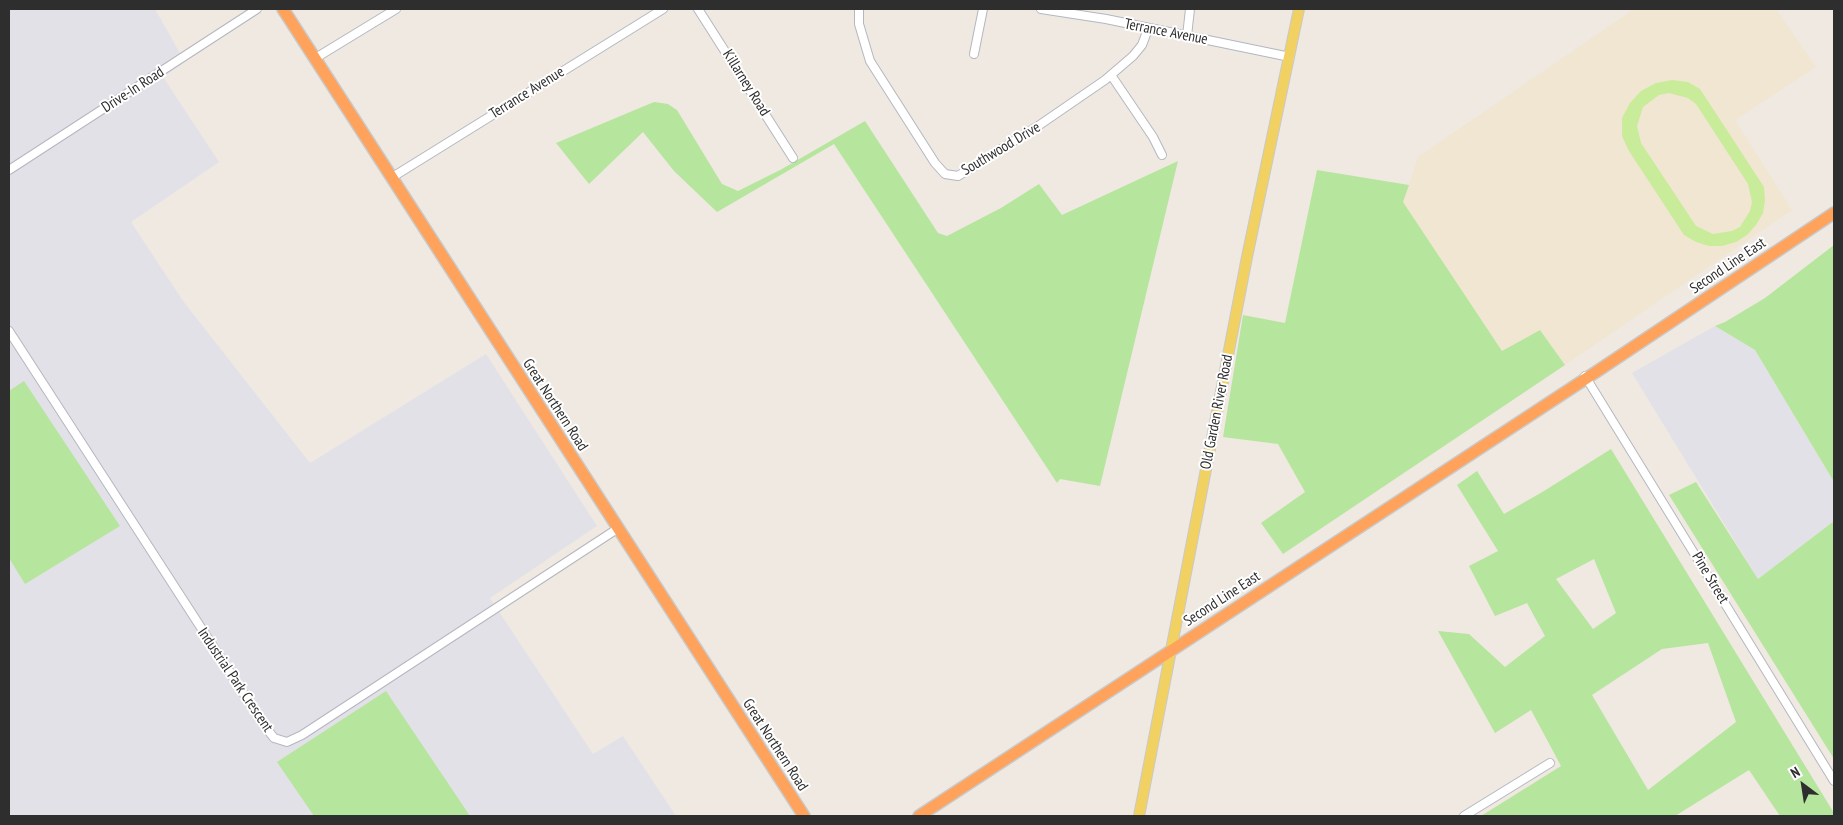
<!DOCTYPE html>
<style>
body{margin:0}
#map{position:relative;width:1843px;height:825px;overflow:hidden;background:#efe9e1;font-family:"PT Sans Narrow",sans-serif}
canvas{display:block}
.frame{position:absolute;inset:0;border:10px solid #2e2e2e;pointer-events:none}
.north{position:absolute;left:1778px;top:760px;width:50px;height:50px;-webkit-text-stroke:4px #fff;paint-order:stroke;rotate:329deg;font-size:14px;font-weight:700;line-height:20px;text-align:center;color:#2e2e2e}
.north::after{content:'';display:block;margin:auto;width:18px;height:22px;background:#2e2e2e;clip-path:polygon(50% 0,100% 100%,50% 72%,0 100%)}
</style>
<div id="map">
<canvas width="1843" height="825"></canvas>
<div class="frame"></div>
<div class="north">N</div>
</div>
<script>
const context = document.querySelector('canvas').getContext('2d');
context.lineJoin = 'round';
function fill(path, color) {
  context.fillStyle = color;
  context.fill(path, 'evenodd');
}
function poly(rows) {
  const path = new Path2D();
  for (const r of rows) {
    path.moveTo(r[0], r[1]);
    for (let i = 2; i < r.length; i += 2) path.lineTo(r[i], r[i + 1]);
  }
  return path;
}
function stroke(path, color, width, dash) {
  context.strokeStyle = color;
  context.lineWidth = width;
  context.lineCap = dash ? 'butt' : 'round';
  context.setLineDash(dash || []);
  context.stroke(path);
}
function drawText(font, color, halo, rows, align = 'center') {
  context.font = font + ' "PT Sans Narrow",sans-serif';
  context.lineWidth = 4;
  context.setLineDash([]);
  context.textBaseline = 'middle';
  context.strokeStyle = halo;
  context.fillStyle = color;
  for (const [text, x, y, turn = 0] of rows) {
    context.save();
    context.translate(x, y);
    context.rotate((+turn || 0) * Math.PI / 180);
    context.textAlign = isNaN(turn) ? turn : align;
    if (halo) context.strokeText(text, 0, 0);
    context.fillText(text, 0, 0);
    context.restore();
  }
}
fill(poly([
 [9,9,155,9,185,62,163,77,219,162,131,222,183,301,310,463,486,354,597,526,490,598,593,754,623,736,676,816,9,816],
 [1715,326,1755,350,1834,482,1834,521,1758,579,1632,373]
]), '#e3e1e8');
fill(poly([
 [1634,9,1776,9,1816,67,1735,120,1792,210,1565,365,1540,330,1502,351,1403,202,1418,157]
]), '#f0e6d1');
fill(poly([
 [654,102,668,104,677,110,722,184,738,191,782,169,865,121,938,233,947,236,1001,208,1039,184,1062,215,1178,161,1100,486,1060,479,1057,483,834,144,717,212,674,171,643,132,589,184,556,143],
 [1317,170,1409,185,1403,202,1502,351,1540,330,1565,365,1283,554,1261,523,1305,492,1278,444,1223,437,1243,315,1285,323],
 [1834,245,1834,482,1755,350,1715,326,1725,322,1765,298],
 [24,381,120,526,25,584,9,558,9,391],
 [1611,449,1834,813,1834,816,1780,816,1749,770,1675,816,1481,816,1561,766,1531,710,1495,733,1438,631,1469,634,1505,667,1545,636,1527,603,1495,616,1469,566,1498,551,1457,485,1477,471,1504,514,1544,491],
 [1594,559,1616,613,1593,629,1556,579],
 [1708,643,1736,722,1648,790,1592,695,1662,649],
 [1696,482,1758,579,1834,521,1834,759,1669,495],
 [386,691,470,816,314,816,277,762]
]), '#b6e59e');
fill(poly([
 [1672,80,1688,82,1700,89,1764,187,1765,200,1763,213,1756,225,1747,235,1736,242,1722,246,1709,246,1696,242,1684,235,1629,151,1622,136,1622,118,1630,103,1641,91,1656,83],
 [1669,93,1688,98,1696,104,1748,184,1752,202,1750,211,1740,227,1732,231,1713,234,1696,226,1641,143,1637,126,1643,107,1659,95]
]), '#c9ec9a');
const minor = poly([
 [698,9,793,158],
 [859,9,859,24,870,61,935,163,945,174,958,176,1038,126,1105,80,1133,56,1142,45,1148,29],
 [1041,9,1106,19,1290,57],
 [1187,36,1190,9],
 [974,54,983,9],
 [314,59,396,9],
 [1111,75,1153,137,1162,155],
 [9,170,257,9],
 [391,178,663,9],
 [9,331,264,725,274,738,287,742,302,735,617,529],
 [1585,376,1834,781],
 [1464,816,1550,763]
]);
const major = poly([
 [1139,816,1247,257,1299,9]
]);
const highway = poly([
 [283,9,804,816],
 [919,816,1596,372,1834,213]
]);
stroke(minor, '#b4b7c1', 10);
stroke(major, '#c9c9c9', 12);
stroke(highway, '#c9c9c9', 14);
stroke(minor, '#fff', 8);
stroke(major, '#f2d163', 10);
stroke(highway, '#ffa35c', 11);
drawText('15px', '#2e2e2e', '#fff', [
 ["Terrance Avenue",1166,32,11],
 ["Killarney Road",746,83,58],
 ["Drive-In Road",133,90,-33],
 ["Terrance Avenue",527,93,-32],
 ["Southwood Drive",1001,149,-31],
 ["Second Line East",1728,266,-34],
 ["Great Northern Road",555,405,57],
 ["Old Garden River Road",1217,412,-79],
 ["Pine Street",1710,578,59],
 ["Second Line East",1222,599,-33],
 ["Industrial Park Crescent",235,680,56],
 ["Great Northern Road",775,745,57]
]);
</script>
